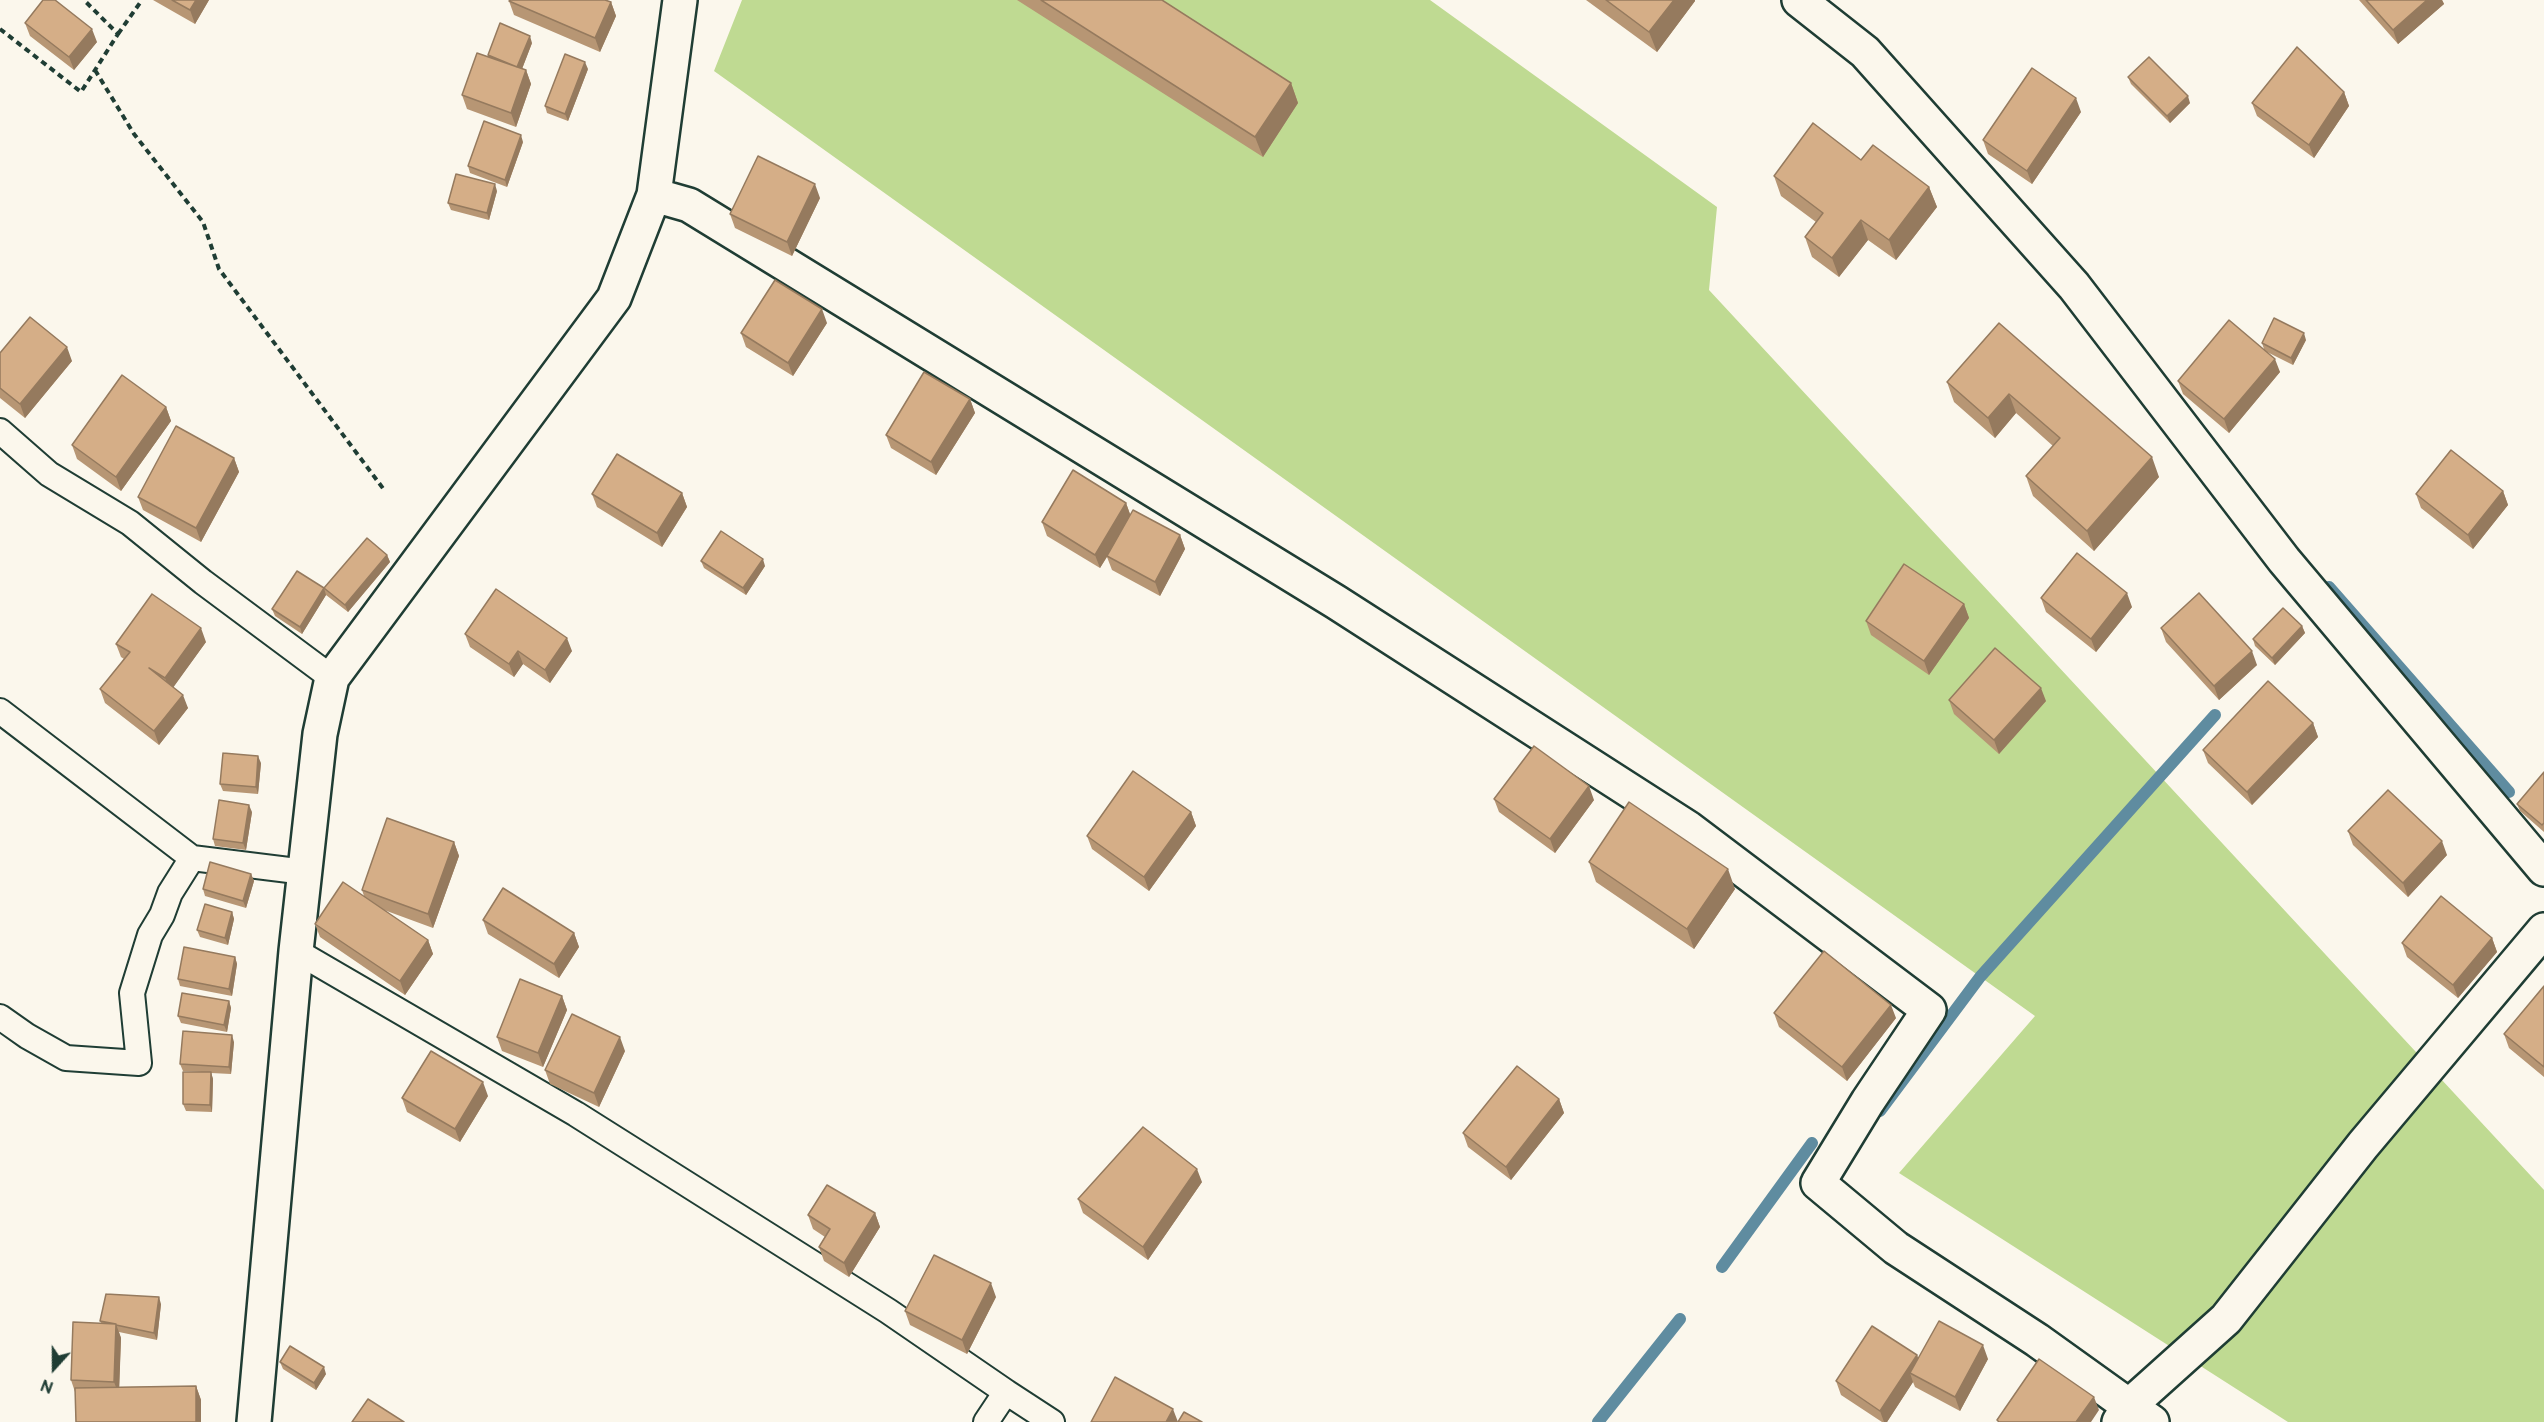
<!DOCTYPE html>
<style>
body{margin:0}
#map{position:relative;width:2544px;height:1422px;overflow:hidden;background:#fbf7ec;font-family:"Balsamiq Sans",sans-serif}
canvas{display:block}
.north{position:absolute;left:24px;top:1338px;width:60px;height:60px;-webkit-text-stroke:4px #fbf7ec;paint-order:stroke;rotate:201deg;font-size:16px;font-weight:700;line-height:24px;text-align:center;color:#1f3d34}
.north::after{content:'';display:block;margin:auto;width:21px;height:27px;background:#1f3d34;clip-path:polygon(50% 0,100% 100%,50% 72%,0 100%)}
</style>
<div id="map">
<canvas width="2544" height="1422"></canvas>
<div class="north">N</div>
</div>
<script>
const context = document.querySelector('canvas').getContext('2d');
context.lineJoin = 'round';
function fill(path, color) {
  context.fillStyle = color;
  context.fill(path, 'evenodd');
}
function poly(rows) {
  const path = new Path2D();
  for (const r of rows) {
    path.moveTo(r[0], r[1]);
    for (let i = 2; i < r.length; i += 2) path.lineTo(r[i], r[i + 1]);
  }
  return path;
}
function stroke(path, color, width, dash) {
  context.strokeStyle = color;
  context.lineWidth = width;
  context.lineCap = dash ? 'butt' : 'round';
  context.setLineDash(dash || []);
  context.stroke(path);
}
fill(poly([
 [742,0,1430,0,1717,207,1709,290,2544,1190,2544,1422,2288,1422,1899,1173,2035,1016,714,71]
]), '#bfda92');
stroke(poly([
 [2329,587,2509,792],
 [1880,1111,1980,977,2215,715],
 [1722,1267,1812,1143],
 [1598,1422,1680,1319]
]), '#5f8ca0', 12);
const lane = poly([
 [0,431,49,474,130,523,203,582,332,678],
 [0,711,192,858],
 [296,951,576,1114,888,1311,1006,1392,986,1422],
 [0,1017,27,1036,66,1058,139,1063,132,993,150,935,162,915,170,893,192,858,305,872],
 [1006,1392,1052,1422]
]);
const street = poly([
 [1799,0,1865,52,2074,286,2284,560,2544,869],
 [654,195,689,205,1336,602,1688,828,1929,1010,1868,1101,1818,1183,1896,1248,2037,1340,2129,1406,2119,1422],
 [254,1422,296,951,320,734,332,678,614,298,654,195,680,0],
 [2152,1422,2129,1406,2226,1319,2363,1145,2544,930]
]);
stroke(lane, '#1f3d34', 28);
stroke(street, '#1f3d34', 38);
stroke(poly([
 [0,29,81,92,118,34,84,0],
 [118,34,142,0],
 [95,70,134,134,203,222,219,269,385,491]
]), '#1f3d34', 4, [6, 4.5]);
stroke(lane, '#fbf7ec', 24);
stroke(street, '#fbf7ec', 33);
fill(poly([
 [153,0,209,0,195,24],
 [1017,0,1162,0,1291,83,1298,103,1263,157],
 [1586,0,1695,0,1695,1,1657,52],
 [2359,0,2442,0,2444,4,2398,44],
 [509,1,611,2,616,16,600,52,514,15],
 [25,23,97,42,74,70,30,36],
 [532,43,522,69,526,70,531,84,516,127,467,109,462,95,488,57,488,55],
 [588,69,568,121,547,113,545,106],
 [2128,77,2190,103,2170,123,2131,84],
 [2344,92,2349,106,2314,158,2257,116,2252,103],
 [2081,112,2032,184,1988,154,1983,140],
 [523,142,507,187,470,173,468,166],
 [1861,160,1929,187,1937,207,1896,260,1868,240,1839,277,1812,257,1805,237,1816,222,1781,196,1774,176],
 [497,191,489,220,451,210,448,203],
 [820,198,792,256,735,228,730,214],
 [827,323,793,376,746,347,741,333],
 [1999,323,2159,477,2094,551,2033,496,2026,476,2053,446,2016,413,1995,438,1954,402,1947,382],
 [2306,340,2293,365,2265,351,2280,372,2229,433,2183,394,2178,381,2264,349,2262,343],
 [0,353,72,361,25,418,0,398],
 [970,399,975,413,936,475,891,448,886,435],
 [166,407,171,421,121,491,77,459,72,445],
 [234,458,239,472,201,542,143,510,138,497],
 [2503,491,2508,505,2473,549,2421,508,2416,494],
 [682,493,687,507,662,547,597,507,592,494],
 [1126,503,1130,514,1180,535,1185,549,1160,596,1112,570,1107,557,1100,568,1047,536,1042,522],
 [387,555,390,562,348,612,326,595,302,634,275,616,272,609,324,588],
 [701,561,765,566,746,595,704,568],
 [2041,598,2132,607,2096,652,2046,612],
 [1964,604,1969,618,1929,675,1871,635,1866,621],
 [2302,626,2305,633,2275,665,2255,646,2253,639],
 [2161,628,2257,665,2219,700,2166,642],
 [465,634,572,651,550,683,523,664,514,677,470,647],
 [206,642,173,687,188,708,159,745,105,703,100,689,124,659,121,657,116,644],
 [1949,700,2046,701,1999,754,1954,714],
 [2313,723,2318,737,2252,805,2208,763,2203,750],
 [261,763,258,794,223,791,220,784],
 [2544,772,2544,832,2520,811,2517,804],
 [1494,799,1594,800,1555,853,1499,812],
 [252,812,246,850,215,846,213,839],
 [1191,812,1196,826,1149,891,1092,849,1087,836],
 [2348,831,2447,855,2408,897,2353,845],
 [454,842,459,856,433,928,384,910,428,940,433,954,405,995,320,937,315,924,364,896,362,890],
 [1589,862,1735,889,1694,949,1596,882],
 [251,874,254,881,246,908,205,896,203,889],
 [232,912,234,919,228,945,200,937,197,930],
 [483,920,574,933,579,947,559,978,488,934],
 [2492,938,2497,952,2458,998,2407,957,2402,943],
 [235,957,237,964,232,996,180,986,178,979],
 [2544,986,2544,1077,2509,1048,2504,1034],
 [562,996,567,1010,543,1067,502,1051,497,1037],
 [229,1001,231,1008,227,1032,181,1023,178,1016],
 [1774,1013,1896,1018,1847,1081,1779,1027],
 [234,1042,231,1074,211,1073,213,1079,212,1112,186,1111,183,1104,202,1072,183,1071,180,1064],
 [625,1051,599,1107,550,1084,545,1070],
 [488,1096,460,1142,407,1112,402,1098],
 [1559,1099,1564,1113,1511,1180,1468,1147,1463,1133],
 [1202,1182,1148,1260,1083,1213,1078,1199],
 [875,1213,880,1227,849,1277,824,1261,819,1247,825,1237,813,1229,808,1215],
 [996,1297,967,1354,910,1325,905,1311],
 [161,1304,157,1340,119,1332,121,1338,119,1387,196,1386,201,1400,201,1422,76,1422,75,1392,71,1380,101,1323,100,1321],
 [1917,1355,1918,1358,1988,1359,1960,1411,1915,1387,1913,1382,1887,1422,1882,1422,1841,1395,1836,1381],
 [280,1362,326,1374,316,1390,283,1369]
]), '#b79674');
fill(poly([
 [196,0,209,0,195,24,190,10],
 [1674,0,1695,0,1695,1,1657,52,1649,32],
 [2427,0,2442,0,2444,4,2398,44,2393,30],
 [611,2,616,16,600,52,595,38],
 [92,29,97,42,74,70,69,57],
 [530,36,532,43,520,74,517,67],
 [585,62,588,69,568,121,565,114],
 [526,70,531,84,516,127,511,113],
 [1291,83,1298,103,1263,157,1255,137],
 [2344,92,2349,106,2314,158,2309,145],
 [2188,96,2190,103,2170,123,2167,116],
 [2076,98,2081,112,2032,184,2027,171],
 [521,135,523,142,507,187,505,180],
 [495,184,497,191,489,220,487,213],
 [815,184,820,198,792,256,787,242],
 [1929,187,1937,207,1896,260,1889,240],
 [1861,220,1868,240,1839,277,1832,258],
 [822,309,827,323,793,376,788,363],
 [2304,333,2306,340,2293,365,2291,358],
 [67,347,72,361,25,418,20,404],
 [2275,359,2280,372,2229,433,2224,419],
 [2009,394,2016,413,1995,438,1988,418],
 [970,399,975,413,936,475,931,462],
 [166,407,171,421,121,491,116,477],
 [2152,457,2159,477,2094,551,2087,531],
 [234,458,239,472,201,542,196,528],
 [2503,491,2508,505,2473,549,2468,535],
 [682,493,687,507,662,547,657,533],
 [1126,503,1131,517,1100,568,1095,555],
 [1180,535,1185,549,1160,596,1155,582],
 [387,555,390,562,348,612,345,605],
 [763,559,765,566,746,595,743,588],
 [324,588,326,595,302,634,300,627],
 [2127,593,2132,607,2096,652,2091,639],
 [1964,604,1969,618,1929,675,1924,661],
 [2302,626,2305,633,2275,665,2272,658],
 [201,628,206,642,170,692,165,678],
 [567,638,572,651,550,683,545,670],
 [518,651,523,664,514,677,509,664],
 [2252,651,2257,665,2219,700,2214,686],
 [2041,688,2046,701,1999,754,1994,740],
 [183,695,188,708,159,745,154,731],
 [2313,723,2318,737,2252,805,2247,792],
 [258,756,261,763,258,794,256,787],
 [1589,786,1594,800,1555,853,1550,839],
 [249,805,252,812,246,850,243,843],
 [1191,812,1196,826,1149,891,1144,877],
 [2442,841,2447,855,2408,897,2403,883],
 [454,842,459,856,433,928,428,914],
 [1728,869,1735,889,1694,949,1687,929],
 [251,874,254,881,246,908,243,901],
 [232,912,234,919,228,945,225,938],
 [574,933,579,947,559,978,554,964],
 [2492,938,2497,952,2458,998,2453,985],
 [428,940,433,954,405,995,400,981],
 [235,957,237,964,232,996,229,989],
 [562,996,567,1010,543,1067,538,1053],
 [229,1001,231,1008,227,1032,224,1025],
 [1891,1005,1896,1018,1847,1081,1842,1067],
 [232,1035,234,1042,231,1074,229,1067],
 [620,1037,625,1051,599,1107,594,1093],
 [211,1072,213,1079,212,1112,210,1105],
 [483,1082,488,1096,460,1142,455,1129],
 [1559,1099,1564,1113,1511,1180,1506,1167],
 [1197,1169,1202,1182,1148,1260,1143,1247],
 [875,1213,880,1227,849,1277,844,1263],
 [991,1283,996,1297,967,1354,962,1340],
 [159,1297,161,1304,157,1340,154,1333],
 [116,1324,121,1338,119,1395,114,1382],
 [1983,1345,1988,1359,1960,1411,1955,1397],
 [1917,1355,1922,1369,1910,1373,1913,1382,1887,1422,1884,1422,1880,1411],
 [324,1367,326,1374,316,1390,314,1383],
 [196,1386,201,1400,201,1422,196,1422],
 [2094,1397,2099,1410,2091,1422,2076,1422],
 [1173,1409,1178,1422,1166,1422]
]), '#957a5e');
const building = poly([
 [43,0,55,0,92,29,69,57,25,23,43,0],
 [172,0,196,0,190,10,172,0],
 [510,0,605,0,611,2,595,38,509,1,510,0],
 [1041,0,1162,0,1291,83,1255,137,1041,0],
 [1606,0,1674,0,1649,32,1606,0],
 [2366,0,2427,0,2393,30,2366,0],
 [500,23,530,36,517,67,488,55,500,23],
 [2297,47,2344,92,2309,145,2252,103,2297,47],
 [477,53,526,70,511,113,462,95,477,53],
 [565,54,585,62,565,114,545,106,565,54],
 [2149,57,2188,96,2167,116,2128,77,2149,57],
 [2032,68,2076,98,2027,171,1983,140,2032,68],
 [484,121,521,135,505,180,468,166,484,121],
 [1813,123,1861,160,1873,145,1929,187,1889,240,1861,220,1832,258,1805,237,1823,213,1774,176,1813,123],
 [758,156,815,184,787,242,730,214,758,156],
 [456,174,495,184,487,213,448,203,456,174],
 [775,280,822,309,788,363,741,333,775,280],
 [30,317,67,347,20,404,0,388,0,353,30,317],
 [2274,318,2304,333,2291,358,2262,343,2274,318],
 [2229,320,2275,359,2224,419,2178,381,2229,320],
 [1999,323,2152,457,2087,531,2026,476,2060,438,2009,394,1988,418,1947,382,1999,323],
 [924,372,970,399,931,462,886,435,924,372],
 [122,375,166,407,116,477,72,445,122,375],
 [176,426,234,458,196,528,138,497,176,426],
 [2451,450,2503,491,2468,535,2416,494,2451,450],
 [617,454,682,493,657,533,592,494,617,454],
 [1073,470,1126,503,1095,555,1042,522,1073,470],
 [1133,510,1180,535,1155,582,1107,556,1133,510],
 [721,531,763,559,743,588,701,561,721,531],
 [367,538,387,555,345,605,324,588,367,538],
 [2077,553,2127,593,2091,639,2041,598,2077,553],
 [1904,564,1964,604,1924,661,1866,621,1904,564],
 [297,571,324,588,300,627,272,609,297,571],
 [496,589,567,638,545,670,518,651,509,664,465,634,496,589],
 [2199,593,2252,651,2214,686,2161,628,2199,593],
 [152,594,201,628,165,678,149,668,183,695,154,731,100,689,130,652,116,644,152,594],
 [2283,608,2302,626,2272,658,2253,639,2283,608],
 [1995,648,2041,688,1994,740,1949,700,1995,648],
 [2268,681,2313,723,2247,792,2203,750,2268,681],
 [1534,746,1589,786,1550,839,1494,799,1534,746],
 [223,753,258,756,256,787,220,784,223,753],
 [1133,771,1191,812,1144,877,1087,836,1133,771],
 [2544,772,2544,823,2542,825,2517,804,2544,772],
 [2388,790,2442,841,2403,883,2348,831,2388,790],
 [219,800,249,805,243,843,213,839,219,800],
 [1629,802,1728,869,1687,929,1589,862,1629,802],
 [387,818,454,842,428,914,362,890,387,818],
 [210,862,251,874,243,901,203,889,210,862],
 [343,882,428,940,400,981,315,924,343,882],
 [503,888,574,933,554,964,483,920,503,888],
 [2441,896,2492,938,2453,985,2402,943,2441,896],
 [205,904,232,912,225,938,197,930,205,904],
 [184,947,235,957,229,989,178,979,184,947],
 [1824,951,1891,1005,1842,1067,1774,1013,1824,951],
 [520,979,562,996,538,1053,497,1037,520,979],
 [2544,986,2544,1067,2504,1034,2544,986],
 [182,993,229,1001,224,1025,178,1016,182,993],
 [572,1014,620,1037,594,1093,545,1070,572,1014],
 [183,1031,232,1035,229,1067,180,1064,183,1031],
 [431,1051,483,1082,455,1129,402,1098,431,1051],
 [1517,1066,1559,1099,1506,1167,1463,1133,1517,1066],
 [183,1072,211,1072,210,1105,183,1104,183,1072],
 [1143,1127,1197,1169,1143,1247,1078,1199,1143,1127],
 [827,1185,875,1213,844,1263,819,1247,830,1229,808,1215,827,1185],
 [934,1255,991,1283,962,1340,905,1311,934,1255],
 [106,1294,159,1297,154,1333,116,1325,116,1324,100,1321,106,1294],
 [1939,1321,1983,1345,1955,1397,1910,1373,1939,1321],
 [73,1322,116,1324,114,1382,71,1380,73,1322],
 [1872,1326,1917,1355,1880,1411,1836,1381,1872,1326],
 [290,1346,324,1367,314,1383,280,1362,290,1346],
 [2039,1359,2094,1397,2076,1422,1999,1422,1997,1420,2039,1359],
 [1115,1377,1173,1409,1166,1422,1091,1422,1115,1377],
 [196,1386,196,1422,76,1422,75,1388,196,1386],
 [368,1399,404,1422,352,1422,368,1399],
 [1184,1412,1202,1422,1178,1422,1184,1412]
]);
fill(building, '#d5ae87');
stroke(building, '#957a5e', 1.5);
</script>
